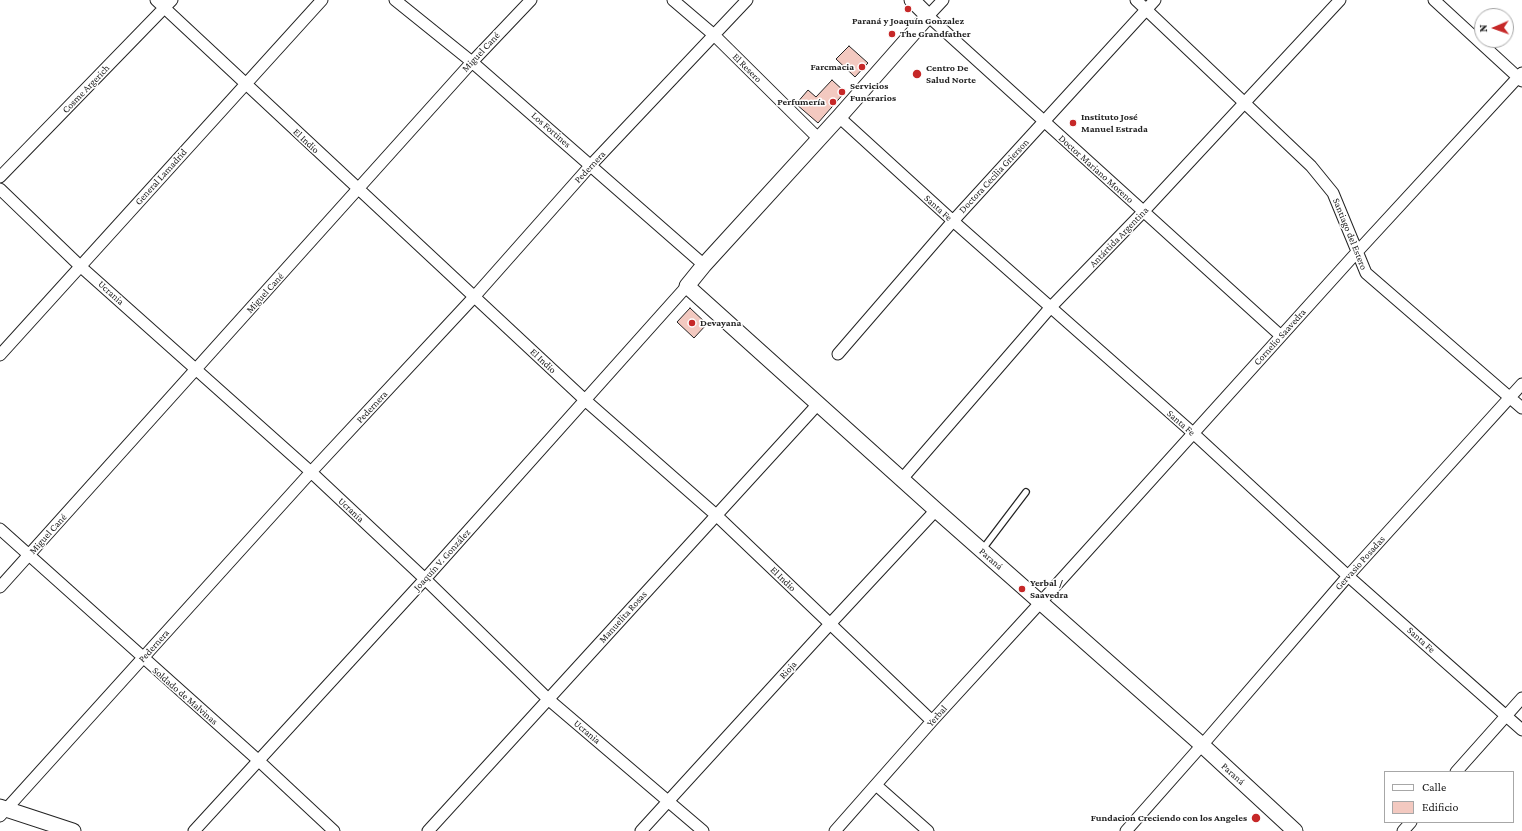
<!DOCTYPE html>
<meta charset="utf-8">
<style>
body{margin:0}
#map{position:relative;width:1522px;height:831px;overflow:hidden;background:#fff;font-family:"Crimson Pro",serif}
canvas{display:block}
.legend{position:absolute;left:1384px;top:771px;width:130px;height:52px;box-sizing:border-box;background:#fff;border:1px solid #a7a7a7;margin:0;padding:5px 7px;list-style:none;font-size:12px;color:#222}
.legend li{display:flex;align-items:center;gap:8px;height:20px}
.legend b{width:20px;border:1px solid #a7a7a7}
.north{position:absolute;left:1474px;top:8px;width:40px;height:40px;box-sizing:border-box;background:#fff;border:1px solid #a7a7a7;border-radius:50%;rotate:268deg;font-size:11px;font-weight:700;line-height:16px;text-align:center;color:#222}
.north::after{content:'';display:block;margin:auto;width:14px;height:18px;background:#c62828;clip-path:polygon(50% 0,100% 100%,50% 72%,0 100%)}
</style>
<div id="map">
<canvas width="1522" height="831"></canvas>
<ul class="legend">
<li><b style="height:5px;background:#fff"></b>Calle</li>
<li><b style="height:11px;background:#f3c9c0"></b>Edificio</li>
</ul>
<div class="north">N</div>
</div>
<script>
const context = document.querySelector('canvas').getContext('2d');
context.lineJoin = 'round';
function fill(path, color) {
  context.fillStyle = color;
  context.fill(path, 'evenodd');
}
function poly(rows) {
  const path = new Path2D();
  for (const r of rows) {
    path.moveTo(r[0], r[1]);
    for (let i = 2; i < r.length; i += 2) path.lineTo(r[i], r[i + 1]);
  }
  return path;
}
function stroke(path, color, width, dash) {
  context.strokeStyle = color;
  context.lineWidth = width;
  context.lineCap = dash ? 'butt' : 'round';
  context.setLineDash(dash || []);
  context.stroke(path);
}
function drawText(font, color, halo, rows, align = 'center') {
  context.font = font + ' "Crimson Pro",serif';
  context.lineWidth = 3;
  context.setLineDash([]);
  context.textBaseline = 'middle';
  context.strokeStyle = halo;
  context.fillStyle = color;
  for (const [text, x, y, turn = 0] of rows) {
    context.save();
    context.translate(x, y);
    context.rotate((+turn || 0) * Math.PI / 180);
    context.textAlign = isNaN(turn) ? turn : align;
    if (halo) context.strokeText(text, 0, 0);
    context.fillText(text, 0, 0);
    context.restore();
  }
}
const building = poly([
 [849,46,868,63,855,77,836,59,849,46],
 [832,80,845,92,818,123,796,104,808,90,816,97,832,80],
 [690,308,707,324,694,338,677,322,690,308]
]);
fill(building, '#f3c9c0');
stroke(building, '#222', 1);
const lane = poly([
 [982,550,1026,492]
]);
const street = poly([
 [156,0,585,400,716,515,932,721],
 [395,0,472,62,704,265],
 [673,0,714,35,819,139],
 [943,0,928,16,1281,336],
 [1136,0,1311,166,1333,193,1366,273,1522,408],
 [1434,0,1522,81],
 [839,117,953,221,1193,433,1348,576,1522,730],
 [0,177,172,0],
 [0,189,80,266,311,472,425,579,548,699,703,831],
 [838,354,953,221,1155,0],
 [0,355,322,0],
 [902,479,1050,308,1143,212,1340,0],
 [0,529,259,761,334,831],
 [0,587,472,62,531,0],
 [1456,772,1522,698],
 [876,785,928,831],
 [0,816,311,472,474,297,591,165,747,0],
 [194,831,425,579,687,286],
 [428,831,818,404],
 [641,831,830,624,936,510],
 [835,831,932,721,1040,603,1357,252,1522,73],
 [1126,831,1210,736,1348,576,1522,384],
 [1403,831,1411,822]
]);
const secondary = poly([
 [912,0,928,16,839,117,704,265,687,286,936,510,1202,745,1295,831],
 [0,807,73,831]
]);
stroke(lane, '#222', 8);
stroke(street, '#222', 13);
stroke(secondary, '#222', 17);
stroke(lane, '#fff', 5.5);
stroke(street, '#fff', 11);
stroke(secondary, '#fff', 15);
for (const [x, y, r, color] of [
 [908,9,4,"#c62828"],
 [892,34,4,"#c62828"],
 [862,67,4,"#c62828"],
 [917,74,5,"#c62828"],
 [842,92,4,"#c62828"],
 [833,102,4,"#c62828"],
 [1073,123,4,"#c62828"],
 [692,323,4,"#c62828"],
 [1022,589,4,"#c62828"],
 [1256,818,5,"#c62828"]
]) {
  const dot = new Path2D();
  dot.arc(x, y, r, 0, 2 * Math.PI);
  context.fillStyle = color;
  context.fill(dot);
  stroke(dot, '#fff', 1.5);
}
drawText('bold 10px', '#222', '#fff', [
 ["Paraná y Joaquín Gonzalez",908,21,"center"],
 ["The Grandfather",900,34],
 ["Farcmacia",854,67,"right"],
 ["Centro De",926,68],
 ["Salud Norte",926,80],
 ["Servicios",850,86],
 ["Funerarios",850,98],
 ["Perfumería",825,102,"right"],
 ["Instituto José",1081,117],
 ["Manuel Estrada",1081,129],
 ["Devayana",700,323],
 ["Yerbal /",1030,583],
 ["Saavedra",1030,595],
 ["Fundacion Creciendo con los Angeles",1247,818,"right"]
], 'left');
drawText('10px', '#222', '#fff', [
 ["Miguel Cané",481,52,-47],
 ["El Resero",747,68,45],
 ["Cosme Argerich",86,89,-46],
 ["Los Fortines",551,130,41],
 ["El Indio",306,141,43],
 ["Pedernera",590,167,-47],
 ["Doctor Mariano Moreno",1096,169,42],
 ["Doctora Cecilia Grierson",994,176,-47],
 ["General Lamadrid",161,177,-48],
 ["Santa Fe",938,208,42],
 ["Santiago del Estero",1350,234,68],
 ["Antártida Argentina",1119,237,-46],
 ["Ucrania",111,293,42],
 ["Miguel Cané",265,293,-48],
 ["Cornelio Saavedra",1280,337,-48],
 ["El Indio",543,361,43],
 ["Pedernera",372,407,-47],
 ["Santa Fe",1181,423,41],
 ["Ucrania",351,510,43],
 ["Miguel Cané",48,534,-48],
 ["Paraná",991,559,41],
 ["Joaquín V. González",442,560,-48],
 ["Gervasio Posadas",1360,563,-48],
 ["El Indio",783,579,44],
 ["Manuelita Rosas",623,617,-48],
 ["Santa Fe",1421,640,42],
 ["Pedernera",154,646,-48],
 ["Rioja",788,670,-48],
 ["Soldado de Malvinas",185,696,41],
 ["Yerbal",937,716,-48],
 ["Ucrania",587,732,40],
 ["Paraná",1233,774,42]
]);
</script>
